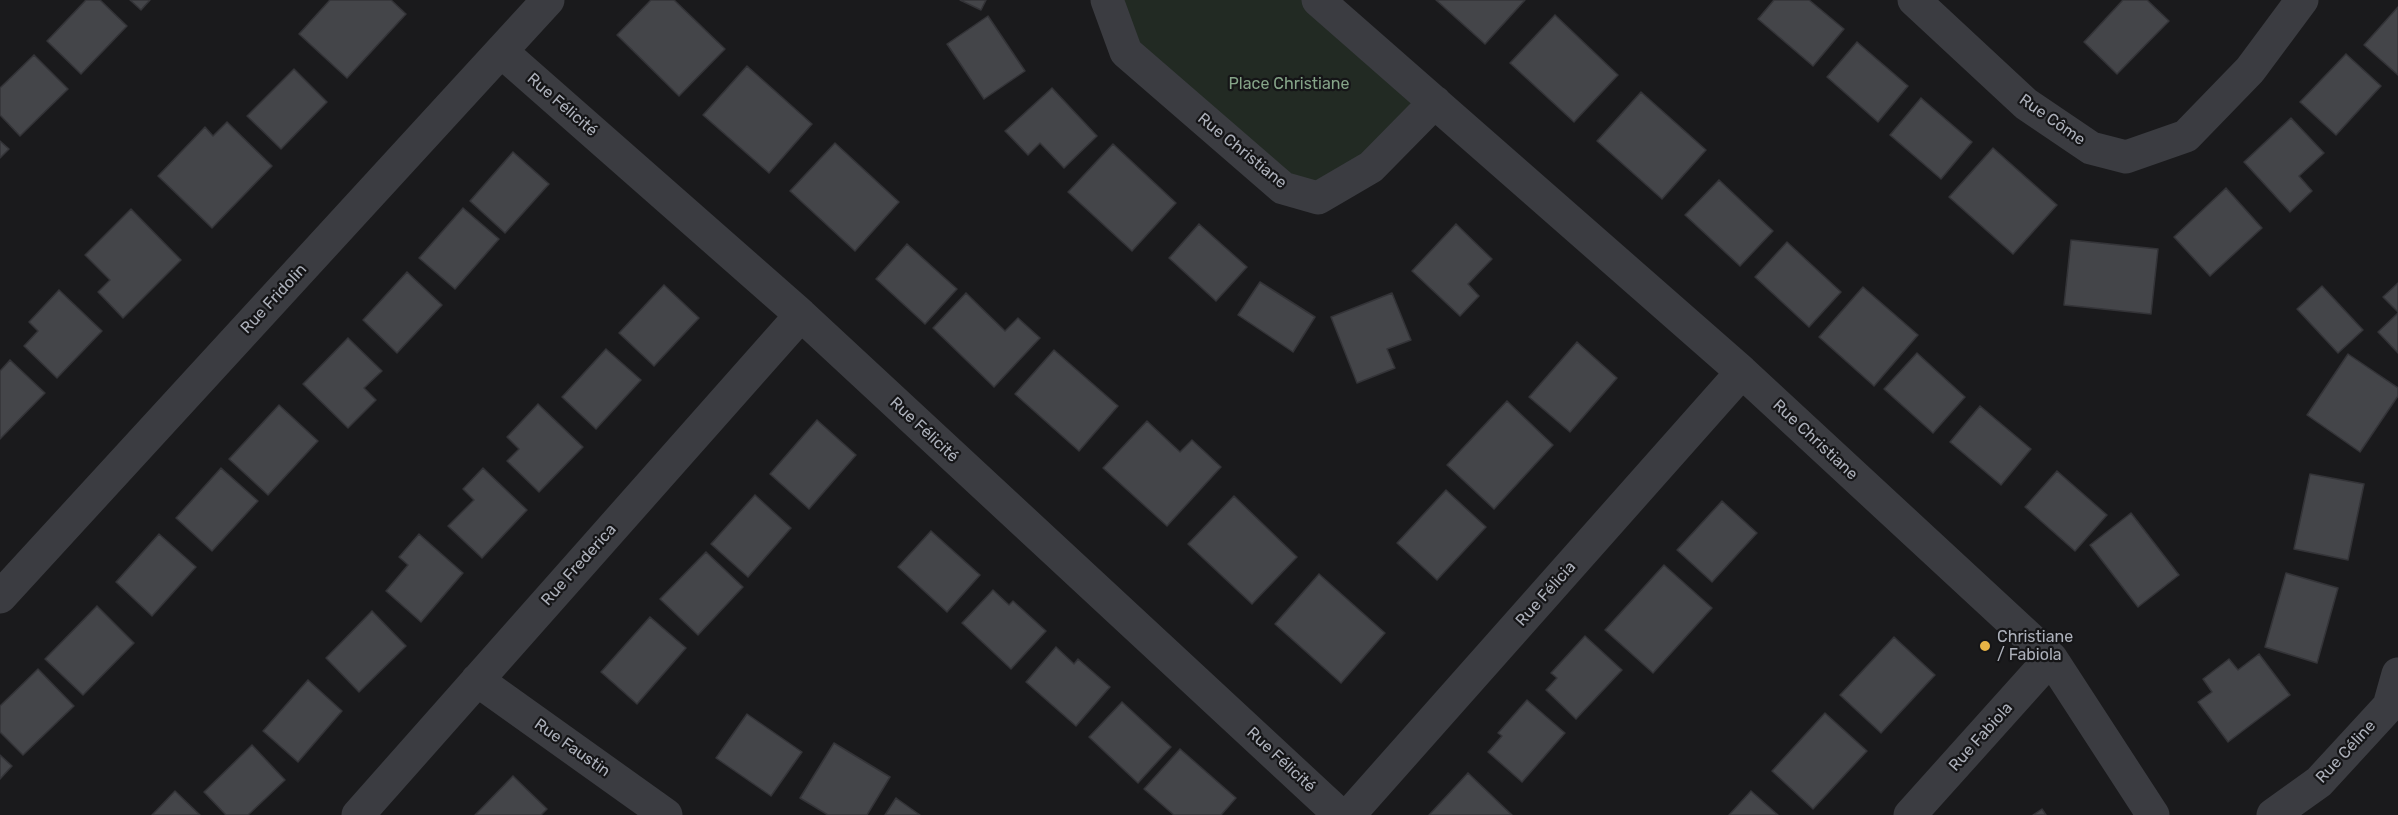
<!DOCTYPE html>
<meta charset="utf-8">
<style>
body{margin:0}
canvas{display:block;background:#1a1a1c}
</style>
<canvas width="2398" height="815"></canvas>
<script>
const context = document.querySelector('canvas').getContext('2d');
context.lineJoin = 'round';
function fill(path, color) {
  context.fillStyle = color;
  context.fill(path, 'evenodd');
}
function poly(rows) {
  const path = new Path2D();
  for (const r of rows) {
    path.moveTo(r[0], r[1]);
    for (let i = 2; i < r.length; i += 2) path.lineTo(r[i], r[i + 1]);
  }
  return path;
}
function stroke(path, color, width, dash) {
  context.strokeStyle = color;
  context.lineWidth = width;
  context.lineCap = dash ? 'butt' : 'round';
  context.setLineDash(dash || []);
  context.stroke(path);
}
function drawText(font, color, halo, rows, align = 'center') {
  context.font = font + ' Rubik,sans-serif';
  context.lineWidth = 4.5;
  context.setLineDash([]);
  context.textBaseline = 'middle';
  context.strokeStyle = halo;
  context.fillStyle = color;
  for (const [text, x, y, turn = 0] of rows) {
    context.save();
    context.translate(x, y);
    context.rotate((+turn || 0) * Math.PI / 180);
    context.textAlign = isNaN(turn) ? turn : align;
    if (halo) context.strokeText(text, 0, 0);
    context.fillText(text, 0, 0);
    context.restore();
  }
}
fill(poly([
 [1107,0,1318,0,1435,102,1318,198,1126,52]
]), '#222a23');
const building = poly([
 [86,0,100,0,127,26,81,74,47,41,86,0],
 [130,0,150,0,141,10,130,0],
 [330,0,391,0,406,14,347,78,299,34,330,0],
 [651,0,674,0,725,49,679,96,617,35,651,0],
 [960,0,986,0,981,10,960,0],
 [1436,0,1525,0,1485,44,1436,0],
 [1774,0,1809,0,1844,29,1813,66,1758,19,1774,0],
 [2123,0,2147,0,2169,21,2117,74,2084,42,2123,0],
 [2398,7,2398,75,2364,45,2398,7],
 [1555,15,1618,75,1574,122,1510,63,1555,15],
 [988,16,1025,71,984,99,947,44,988,16],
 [1857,42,1908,86,1878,122,1827,77,1857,42],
 [2346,54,2381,86,2336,135,2300,102,2346,54],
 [34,55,68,89,20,136,0,115,0,88,34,55],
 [747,66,812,124,769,173,703,115,747,66],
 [294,69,327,102,281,149,247,116,294,69],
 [1052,88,1097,136,1064,168,1040,143,1028,155,1005,131,1052,88],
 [1641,92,1706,150,1662,199,1597,141,1641,92],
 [1921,98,1972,142,1941,179,1890,135,1921,98],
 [2291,118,2324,153,2299,176,2312,191,2290,212,2244,162,2291,118],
 [227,122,272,166,212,228,158,176,205,127,213,136,227,122],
 [0,141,9,149,0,158,0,141],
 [835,143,899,202,855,251,790,191,835,143],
 [1113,144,1176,203,1132,251,1068,192,1113,144],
 [1993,148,2057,205,2013,254,1949,197,1993,148],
 [513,152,549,184,505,233,470,201,513,152],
 [1719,180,1773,231,1740,266,1685,215,1719,180],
 [2226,188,2262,228,2210,276,2174,237,2226,188],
 [463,208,499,239,455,289,419,258,463,208],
 [131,209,181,260,123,318,98,292,110,280,85,255,131,209],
 [1199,224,1247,267,1216,301,1169,258,1199,224],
 [1456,224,1492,259,1468,284,1479,296,1460,316,1412,271,1456,224],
 [2071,240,2158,249,2151,314,2064,305,2071,240],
 [1787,242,1841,292,1809,327,1755,277,1787,242],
 [907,244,957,289,925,324,876,279,907,244],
 [407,272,442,305,397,353,363,320,407,272],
 [1260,282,1315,317,1293,352,1238,315,1260,282],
 [2398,283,2398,312,2383,297,2398,283],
 [664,285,699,318,654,366,619,333,664,285],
 [2322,286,2363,330,2338,353,2297,309,2322,286],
 [1863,287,1918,335,1874,386,1819,337,1863,287],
 [59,290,102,331,57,378,24,346,38,331,29,322,59,290],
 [966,293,1005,331,1018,318,1040,338,994,387,933,328,966,293],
 [1392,293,1411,340,1387,349,1395,368,1357,383,1331,317,1392,293],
 [2398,313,2398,353,2378,332,2398,313],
 [348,338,382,371,364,388,376,400,348,428,303,384,348,338],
 [1577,342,1617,378,1570,432,1529,397,1577,342],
 [606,349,641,380,596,429,562,397,606,349],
 [1054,350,1118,406,1079,451,1015,394,1054,350],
 [1917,353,1965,397,1933,433,1884,389,1917,353],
 [2348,354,2398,388,2398,396,2360,452,2307,415,2348,354],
 [10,360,45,393,0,439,0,371,10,360],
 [1507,401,1553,445,1494,509,1447,465,1507,401],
 [538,404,583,447,539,492,507,461,519,449,507,437,538,404],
 [279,405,318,441,268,495,229,459,279,405],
 [1980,406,2031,449,2001,485,1950,442,1980,406],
 [817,420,856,455,809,509,770,474,817,420],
 [1147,421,1180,452,1192,440,1221,467,1167,526,1103,468,1147,421],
 [221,468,258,501,212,551,176,518,221,468],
 [483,468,527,510,482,558,448,526,474,500,463,489,483,468],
 [2057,471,2107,515,2075,551,2025,507,2057,471],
 [2310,474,2364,484,2348,560,2294,549,2310,474],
 [1446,490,1486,527,1437,580,1397,543,1446,490],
 [755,495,791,528,748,577,711,544,755,495],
 [1234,496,1297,557,1252,604,1188,544,1234,496],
 [1722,501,1757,533,1712,582,1677,550,1722,501],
 [2131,513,2179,575,2138,607,2090,545,2131,513],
 [931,531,980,575,947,612,898,567,931,531],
 [159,534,196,567,152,616,116,582,159,534],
 [419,534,463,573,421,622,386,591,408,565,399,557,419,534],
 [706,552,743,587,698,635,660,599,706,552],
 [1664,565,1712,608,1653,673,1605,630,1664,565],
 [2286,573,2338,588,2317,663,2265,647,2286,573],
 [1319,574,1385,633,1341,683,1275,624,1319,574],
 [993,590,1009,605,1013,601,1046,631,1011,669,962,623,993,590],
 [97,606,134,643,83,695,45,659,97,606],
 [372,611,406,646,359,692,326,658,372,611],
 [650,617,686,648,637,704,601,672,650,617],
 [1585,636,1622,670,1576,719,1546,690,1557,678,1551,673,1585,636],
 [1894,637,1935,675,1881,733,1840,695,1894,637],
 [1056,647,1074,664,1078,659,1110,687,1076,726,1026,682,1056,647],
 [2259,654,2290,695,2228,742,2198,702,2212,692,2203,679,2229,659,2238,670,2259,654],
 [38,669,74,706,23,755,0,732,0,706,38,669],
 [308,680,342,711,298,762,263,731,308,680],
 [1527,700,1565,733,1522,782,1488,752,1502,736,1498,733,1527,700],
 [1122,702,1171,747,1138,783,1089,737,1122,702],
 [1825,713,1867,751,1813,809,1772,771,1825,713],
 [747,714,802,752,771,796,716,758,747,714],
 [834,743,890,777,867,815,828,815,800,798,834,743],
 [252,745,285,780,248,815,226,815,204,792,252,745],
 [1180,749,1236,798,1221,815,1174,815,1144,789,1180,749],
 [0,755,12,766,0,779,0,755],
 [1468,773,1512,815,1429,815,1468,773],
 [513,776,547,809,541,815,475,815,513,776],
 [175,791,200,815,152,815,175,791],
 [1751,791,1778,815,1729,815,1751,791],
 [896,798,920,815,885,815,896,798],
 [2042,809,2046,815,2033,815,2042,809]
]);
fill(building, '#444549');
stroke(building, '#343438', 1.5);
stroke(poly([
 [1107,0,1126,52,1283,188,1318,198,1371,167,1435,102],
 [1318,0,1742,372,2051,658,2153,815],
 [1914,0,2026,104,2091,148,2126,157,2186,136,2250,70,2302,0],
 [502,52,801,315,1340,815],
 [0,597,548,0],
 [477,680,666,815],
 [358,815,801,315],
 [1349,815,1742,372],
 [1910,815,2051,658],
 [2273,815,2319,782,2389,706,2398,674]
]), '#3b3c41', 33);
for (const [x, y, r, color] of [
 [1985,646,6,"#e9b445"]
]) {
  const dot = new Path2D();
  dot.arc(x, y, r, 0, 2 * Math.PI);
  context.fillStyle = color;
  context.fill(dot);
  stroke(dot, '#151517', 2);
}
drawText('16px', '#85a488', '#151517', [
 ["Place Christiane",1289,84]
]);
drawText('16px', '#adb1bb', '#151517', [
 ["Rue Félicité",562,105,41],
 ["Rue Côme",2052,120,35],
 ["Rue Christiane",1242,151,39],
 ["Rue Fridolin",274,299,-47],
 ["Rue Félicité",924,430,43],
 ["Rue Christiane",1815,440,43],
 ["Rue Frederica",579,565,-48],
 ["Rue Félicia",1546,594,-48],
 ["Rue Fabiola",1981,737,-48],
 ["Rue Faustin",572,748,35],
 ["Rue Céline",2346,752,-47],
 ["Rue Félicité",1281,760,43]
]);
drawText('16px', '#adb1bb', '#151517', [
 ["Christiane",1997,637],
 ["/ Fabiola",1997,655]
], 'left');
</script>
